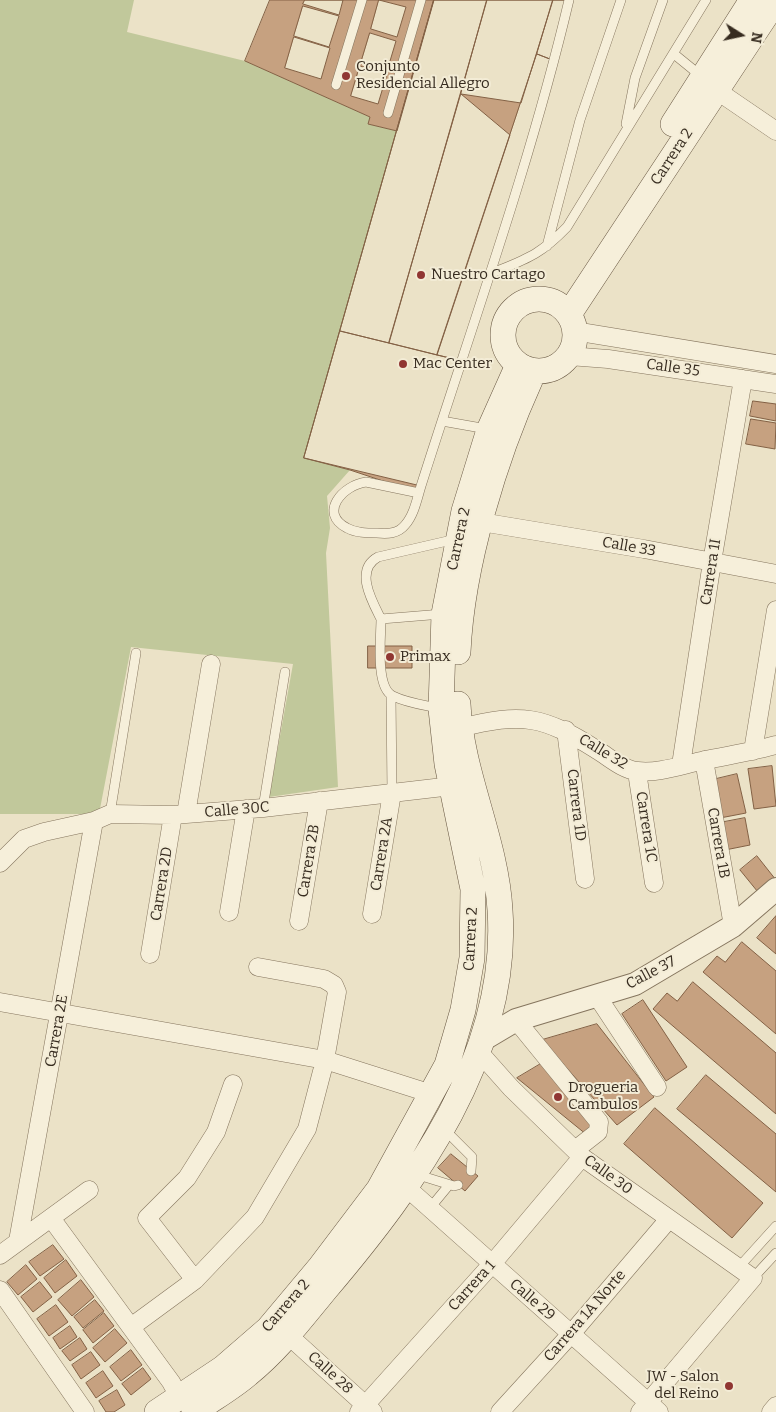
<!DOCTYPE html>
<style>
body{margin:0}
#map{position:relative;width:776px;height:1412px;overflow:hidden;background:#ebe2c7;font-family:Bitter,serif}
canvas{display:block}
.north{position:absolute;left:716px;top:10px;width:50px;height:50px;-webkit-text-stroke:4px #f3ecd6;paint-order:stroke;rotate:100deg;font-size:14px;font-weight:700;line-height:20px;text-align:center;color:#372c20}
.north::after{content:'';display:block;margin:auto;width:18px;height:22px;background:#372c20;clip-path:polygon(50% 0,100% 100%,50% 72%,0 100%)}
</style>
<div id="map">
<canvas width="776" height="1412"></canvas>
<div class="north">N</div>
</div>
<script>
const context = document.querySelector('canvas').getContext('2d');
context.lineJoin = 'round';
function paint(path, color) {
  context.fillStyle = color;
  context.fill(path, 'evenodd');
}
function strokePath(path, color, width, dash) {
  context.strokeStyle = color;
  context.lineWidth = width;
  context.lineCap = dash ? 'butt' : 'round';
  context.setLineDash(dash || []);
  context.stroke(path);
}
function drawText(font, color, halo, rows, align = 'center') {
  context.font = font + ' Bitter,serif';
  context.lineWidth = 4;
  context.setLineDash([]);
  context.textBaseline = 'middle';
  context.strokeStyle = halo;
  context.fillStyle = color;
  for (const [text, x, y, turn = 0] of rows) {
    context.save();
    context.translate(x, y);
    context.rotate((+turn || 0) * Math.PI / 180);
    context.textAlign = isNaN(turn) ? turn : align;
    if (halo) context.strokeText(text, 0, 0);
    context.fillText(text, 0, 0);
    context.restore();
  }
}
paint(new Path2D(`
 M0,0H134L127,32L245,61L370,117L368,124L397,131L304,458L350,470L327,496L330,528L326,553L338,787L269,797L293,664L131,647L99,814H0Z`), '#c1c89b');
const building = new Path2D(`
 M270,0H434L397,131L368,124L370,117L245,61Z
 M305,0H343L339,15L303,4Z
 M379,0L406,7L397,37L371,29Z
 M434,0H572L419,493L350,470L304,458Z
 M434,0H487L389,343L340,331Z
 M487,0H553L521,103L461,94Z
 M553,0H569L555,61L537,54Z
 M303,6L339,16L329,47L294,36Z
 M370,33L396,41L387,71L361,63Z
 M294,37L330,48L321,79L285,68Z
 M537,54L555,61L462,361L437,355Z
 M360,66L387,74L378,104L351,96Z
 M461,94L510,135L437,355L389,343Z
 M340,331L462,361L421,486L304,458Z
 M753,401L776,404V421L750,416Z
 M751,419L776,423L775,449L746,444Z
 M368,646H412V668H368Z
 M772,766L776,806L754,809L748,769Z
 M737,774L746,813L720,818L712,780Z
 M745,818L750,845L725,850L719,823Z
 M757,856L776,880L762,897L740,870Z
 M776,916V954L757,938Z
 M742,942L776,971V1034L703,972L717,956L725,962Z
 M693,982L776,1053V1114L653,1009L667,993L677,1001Z
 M643,1000L687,1067L666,1081L622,1014Z
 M597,1024L654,1097L617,1125L542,1040Z
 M544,1062L597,1126L587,1135L517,1078Z
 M706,1075L776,1134V1192L677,1109Z
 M655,1108L763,1203L732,1238L624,1144Z
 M451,1154L478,1176L465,1191L438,1168Z
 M53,1245L64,1259L40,1276L29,1262Z
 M66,1260L77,1276L55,1293L44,1278Z
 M26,1265L37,1279L18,1295L7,1282Z
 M81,1280L94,1297L72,1316L58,1300Z
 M40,1282L52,1297L33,1312L21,1297Z
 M95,1300L104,1311L83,1328L74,1317Z
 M56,1305L68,1322L49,1336L37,1319Z
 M104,1313L114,1326L93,1343L83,1330Z
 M70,1326L77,1337L60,1349L53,1338Z
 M115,1329L127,1343L105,1362L93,1348Z
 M80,1338L87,1349L70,1361L62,1351Z
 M131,1350L142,1365L121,1381L110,1367Z
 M91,1352L100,1365L81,1379L72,1365Z
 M143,1368L151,1379L131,1395L122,1384Z
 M103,1371L113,1386L96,1398L86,1383Z
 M117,1390L125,1405L114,1412H106L99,1401Z`);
paint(building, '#c6a180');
strokePath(building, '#836145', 1);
const service = new Path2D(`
 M674,54L701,76
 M336,85L362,0
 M388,113L421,0
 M626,124L635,78L663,0
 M547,246L580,120L621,0
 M490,274C526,259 539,256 567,227L706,0
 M442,421L487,429
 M419,493L366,482C343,485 318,513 347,528C356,533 367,533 377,533C387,534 398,534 405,525C414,515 417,499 421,486C472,325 530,165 569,0
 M381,619C372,601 354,570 378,557L456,539
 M391,696L392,793
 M438,708C424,705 407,703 393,696C375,688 381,637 381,619L442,614
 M263,808L285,672
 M110,814L136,653
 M443,1128L472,1157L471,1171
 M415,1174L454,1186L458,1185
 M430,1208L449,1185
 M739,1267L776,1226
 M753,1278L776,1253`);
const minor = new Path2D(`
 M716,90L776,131
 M574,331L776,364
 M569,356L608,359L776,384
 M481,522L644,549L776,574
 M460,728C523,712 543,716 597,750C609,757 623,770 637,771C657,774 682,765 701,761C726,756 751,752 776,745
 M566,730L585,879
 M753,751L776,610
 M704,760L733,926
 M681,765L712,562L743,379
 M637,772L654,883
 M186,814L211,664
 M0,863L24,839L44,832L94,821L110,814L173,815L263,808L452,786
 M229,912L246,809
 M372,914L392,793
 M299,921L319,801
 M150,954L173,815
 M597,996L657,1087
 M0,1002L325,1060L432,1094
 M516,1020L599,1122L598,1132L575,1150
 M479,1052L511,1088L582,1157L753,1278L640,1412
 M406,1187L659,1412
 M51,1218L171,1382L180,1398
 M18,1241L94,821
 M0,1255L89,1190
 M195,1280L147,1218L187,1178L216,1132L233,1084
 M0,1290L85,1412
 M131,1327L195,1280L255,1217L307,1129L325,1060L337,992L334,985L324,979L258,967
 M288,1335L373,1412
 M359,1412L492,1264L582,1157
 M500,1412L571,1334L669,1219
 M771,1412L776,1406`);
const tertiary = new Path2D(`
 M484,1039L516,1020L635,984L733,926L776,889`);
const secondary = new Path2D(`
 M673,124L752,0
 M503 335a36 36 0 1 1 72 0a36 36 0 1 1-72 0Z
 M569,314L776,0
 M458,652C462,565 495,457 531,378
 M157,1412L223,1368L268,1329L320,1267L379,1189L447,1065L463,1010L472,958L473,889L447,764L441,709L444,614L464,511L489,430L518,365
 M194,1412C212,1399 232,1388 248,1374C278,1350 302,1318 326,1289C415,1184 510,1054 500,910C496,839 461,774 458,704`);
strokePath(service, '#85755e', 10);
strokePath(minor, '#85755e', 19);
strokePath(tertiary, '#85755e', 24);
strokePath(secondary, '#675641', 26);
strokePath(service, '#f6efda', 9);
strokePath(minor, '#f6efda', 18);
strokePath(tertiary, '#f6efda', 22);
strokePath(secondary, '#f6efda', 25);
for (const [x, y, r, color] of [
 [346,76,5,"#903632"],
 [421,275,5,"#903632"],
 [403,364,5,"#903632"],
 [390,657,5,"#903632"],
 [558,1097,5,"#903632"],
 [729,1386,5,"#903632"]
]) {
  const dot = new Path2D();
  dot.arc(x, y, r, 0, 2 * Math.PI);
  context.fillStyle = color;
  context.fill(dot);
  strokePath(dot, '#f3ecd6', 2);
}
drawText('15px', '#372c20', '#f3ecd6', [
 ["Conjunto",356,67],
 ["Residencial Allegro",356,84],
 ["Nuestro Cartago",431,275],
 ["Mac Center",413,364],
 ["Primax",400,657],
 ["Drogueria",568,1088],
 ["Cambulos",568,1105],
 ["JW - Salon",719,1377,"right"],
 ["del Reino",719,1394,"right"]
], 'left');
drawText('15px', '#372c20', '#f3ecd6', [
 ["Carrera 2",672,157,-57],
 ["Calle 35",673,368,8],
 ["Carrera 2",459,539,-78],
 ["Calle 33",629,547,10],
 ["Carrera 1I",711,572,-81],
 ["Calle 32",603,752,31],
 ["Carrera 1D",576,805,83],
 ["Calle 30C",237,810,-5],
 ["Carrera 1C",646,827,81],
 ["Carrera 1B",718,843,80],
 ["Carrera 2A",382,854,-81],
 ["Carrera 2B",309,861,-81],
 ["Carrera 2D",162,884,-81],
 ["Carrera 2",471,939,-87],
 ["Calle 37",651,973,-28],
 ["Carrera 2E",57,1031,-80],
 ["Calle 30",608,1175,36],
 ["Carrera 1",472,1286,-48],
 ["Calle 29",532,1300,41],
 ["Carrera 2",286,1306,-49],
 ["Carrera 1A Norte",585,1316,-49],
 ["Calle 28",330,1373,42]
]);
</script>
